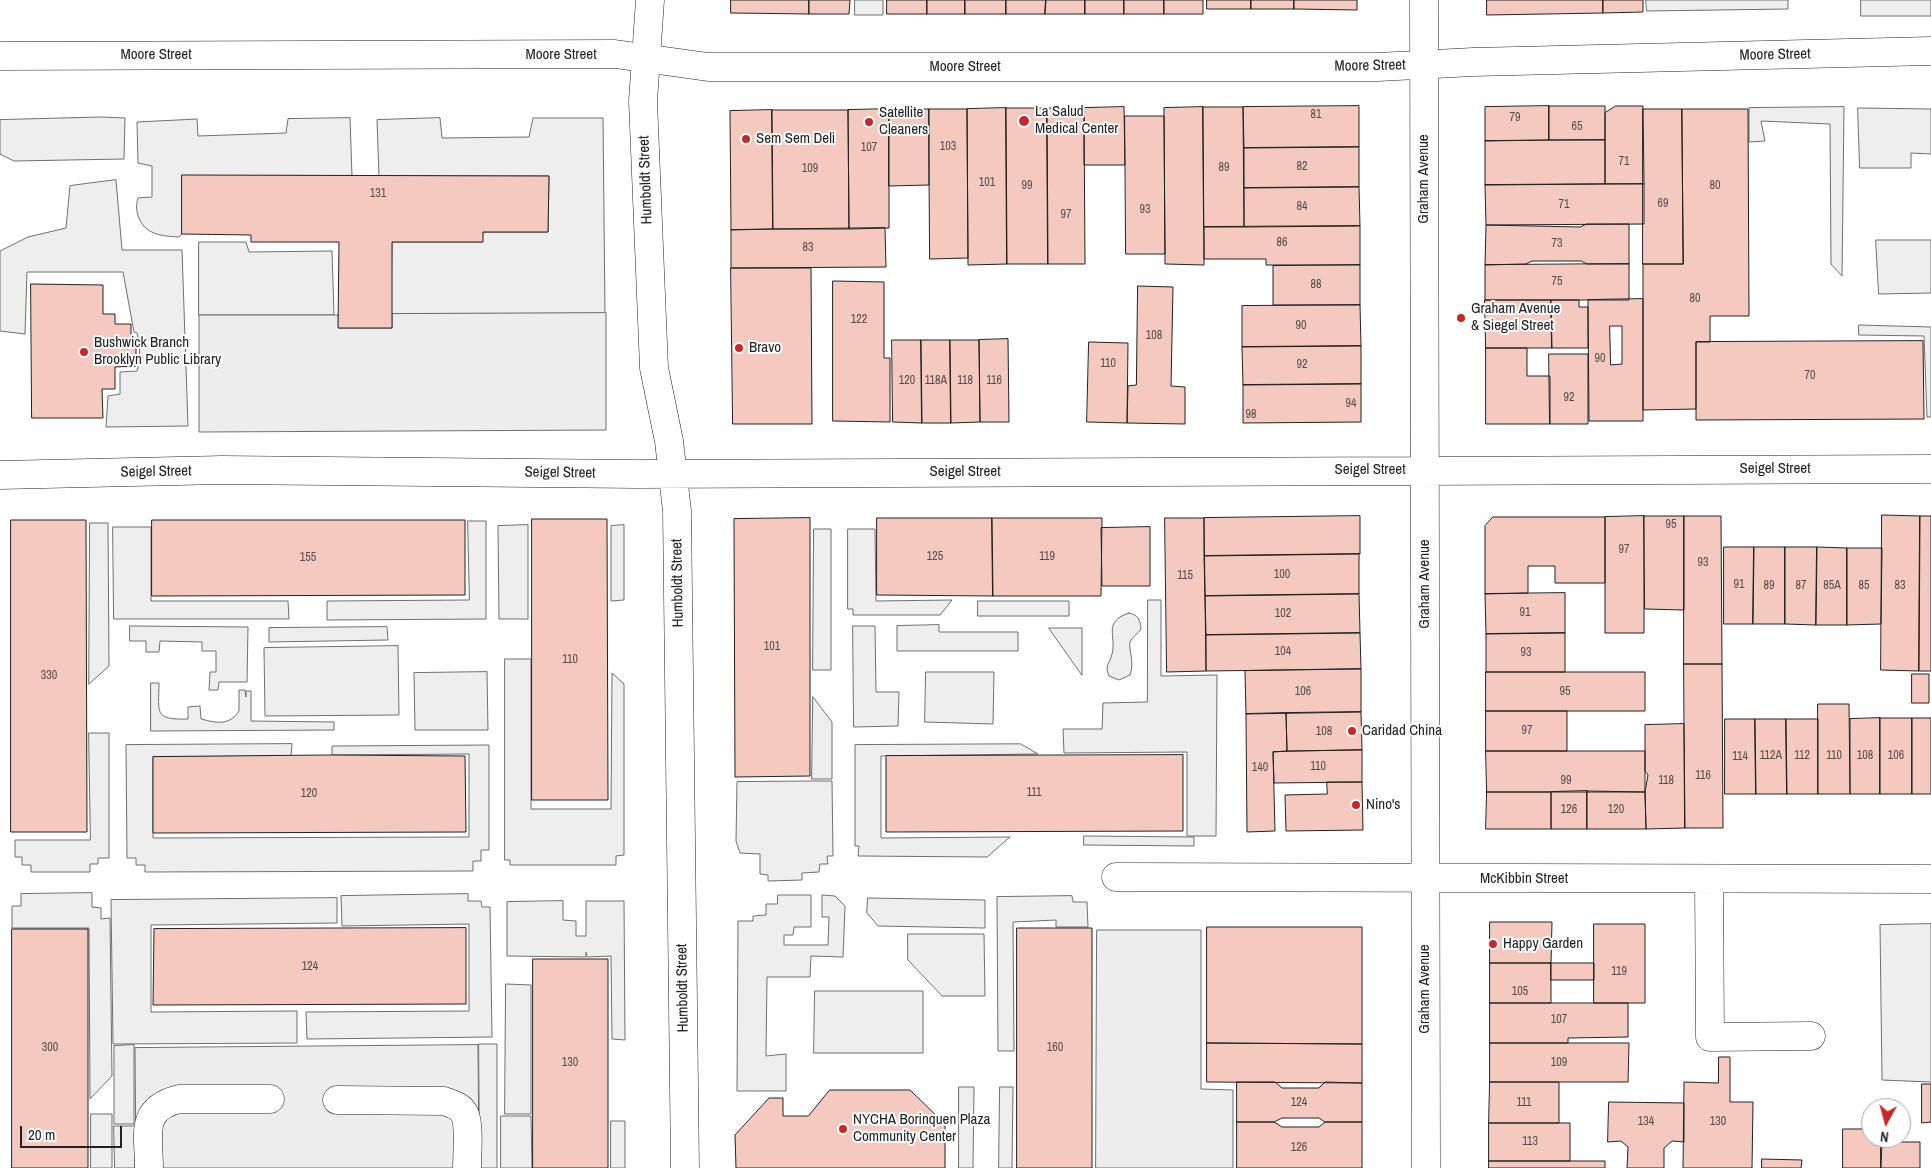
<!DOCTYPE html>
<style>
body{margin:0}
#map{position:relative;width:1931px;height:1168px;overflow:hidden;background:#fff;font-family:"Archivo Narrow",sans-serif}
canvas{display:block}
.north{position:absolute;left:1861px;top:1098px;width:50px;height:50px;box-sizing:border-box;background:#fff;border:1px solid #a7a7a7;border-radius:50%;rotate:187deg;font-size:14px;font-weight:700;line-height:20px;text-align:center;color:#222}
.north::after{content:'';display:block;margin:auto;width:18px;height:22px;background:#c62828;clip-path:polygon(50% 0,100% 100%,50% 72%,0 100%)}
.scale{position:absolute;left:20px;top:1126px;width:102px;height:22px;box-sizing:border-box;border:2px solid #222;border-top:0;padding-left:6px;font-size:15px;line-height:18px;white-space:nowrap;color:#222;-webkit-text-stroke:4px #fff;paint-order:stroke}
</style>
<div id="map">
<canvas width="1931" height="1168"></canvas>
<div class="north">N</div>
<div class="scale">20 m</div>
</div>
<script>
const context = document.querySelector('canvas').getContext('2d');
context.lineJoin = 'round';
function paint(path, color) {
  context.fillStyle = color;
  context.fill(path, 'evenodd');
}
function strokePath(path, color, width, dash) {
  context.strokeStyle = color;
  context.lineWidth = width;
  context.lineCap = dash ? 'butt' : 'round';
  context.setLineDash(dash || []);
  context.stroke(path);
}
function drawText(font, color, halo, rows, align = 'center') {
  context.font = font + ' "Archivo Narrow",sans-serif';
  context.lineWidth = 4;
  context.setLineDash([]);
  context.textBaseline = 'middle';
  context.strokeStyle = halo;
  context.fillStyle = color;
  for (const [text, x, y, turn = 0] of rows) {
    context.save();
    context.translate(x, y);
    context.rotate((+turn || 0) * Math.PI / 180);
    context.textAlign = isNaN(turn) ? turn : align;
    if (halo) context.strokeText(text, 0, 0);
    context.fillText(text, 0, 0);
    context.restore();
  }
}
const green = new Path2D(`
 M855,0H883V15H855Z
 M1646,0H1788V9L1647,11Z
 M1861,0H1931V16H1861Z
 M1844,107L1842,276L1831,264L1830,124L1761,121L1765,141L1749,142V108Z
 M1858,108L1931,109V154L1911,153V168H1860Z
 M102,117L125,118L124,159L14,161L0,154V120Z
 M350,118L352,176H182V234L179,237C162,236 146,235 139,218C136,211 136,205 138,198L152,197V166L138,163L137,122L197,119L198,136L286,133L288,119Z
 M440,118L442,138L529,137L533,118H603L605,314H391L392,242H482L483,232H548L549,176H379L377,120Z
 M116,180L122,250H182L188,426L106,427L108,396L120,394V372L137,371C141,360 140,344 137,333L134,332L123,272H27L25,334L0,331V251L28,237L66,228L70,186Z
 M1876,240H1931V293L1879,294Z
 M199,242H246L249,252L332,251L334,315H199Z
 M1859,325L1931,327V417H1927L1924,336L1859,335Z
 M468,521H486V619L327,620V601L469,600Z
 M90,523H108L109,666L89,684Z
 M528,525V619H499L498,526Z
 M624,525V600L611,601V526Z
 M113,527H151V601H288L289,619H114Z
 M814,529H831V670H813Z
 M848,529H875L876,601L952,600L940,615H853V609H848Z
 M1148,600H1161V676L1217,675L1216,836H1187V752L1064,753L1063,729H1102L1103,703L1147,702Z
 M978,601H1069V616H978Z
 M1129,613C1138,615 1140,619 1141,629C1138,634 1132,637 1130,642C1128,648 1135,662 1130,675L1119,680L1109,676L1107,670C1107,663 1111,660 1112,654C1117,636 1102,622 1129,613Z
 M939,625V632H1018V651H897V626Z
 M130,626L248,627L247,682H219L218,690H209L210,672H216V651H202V642L160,641L159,652H146V641H130Z
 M853,626H875L876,692H899L898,726L854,727Z
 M387,627L388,640L269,642V628Z
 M1049,628H1082V675Z
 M398,646L399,715L265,716L264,648Z
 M505,659H531V809H611L612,673L624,684V855L616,856V865H510V860H505Z
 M487,672L488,730H415L414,673Z
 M926,672H994L993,724L925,722Z
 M151,683H159C159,713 153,720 188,719V707L200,706L201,719C217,723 229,726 239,711V690H245L246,697V691H251V721L334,722V730L151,731Z
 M813,697L832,722V779H812Z
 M89,733H109V858H98V864H90V872H31V865H22V857H15V840H90Z
 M292,744L291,756L153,757V838L469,837V754L332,755V746L489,745V850H481V861H473V871L145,872V865H136V858H127L126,745Z
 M1021,744L1038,754L881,756V838L1010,837L987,857L858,856L859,846H855V745Z
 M814,781H832L833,856H827L828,864H820L819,872L802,873V880L768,881V875L760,874V854L740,853L736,841L737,782Z
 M1084,836L1194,837V846L1084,845Z
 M92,893V907L101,908V919L110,918L112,1076L90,1099L89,928H12V906H21V894Z
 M468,894V901H481L482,907H490L492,1037L307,1039L306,1012L469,1011V924L342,926L341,896Z
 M778,895H811V927H794L793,935H784V945H828L829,917H822V895L835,896L845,906L843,957L811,956L810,977H767L766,1056L786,1054V1091H737L738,921H753V916L766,915V904H777Z
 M1072,896L1073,902H1087L1088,927H1056V920L1013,922L1014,1051H998L997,897Z
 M337,898V923L151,925V1012L297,1011V1043L113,1044L111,900Z
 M868,898L985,900V928L878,926L867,913Z
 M563,901V920L576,921V936H586V901H624L625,1040L612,1039L611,956L587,957L586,952V957L507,956V902Z
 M1931,924V1082L1882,1080L1880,925Z
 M908,934H984L985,996H942L908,960Z
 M506,984L531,985V1114H505Z
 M815,991H923V1053H814Z
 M479,1044H497V1168H480Z
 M134,1045V1124H114V1046Z
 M959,1087H974L973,1168H959Z
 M1000,1087H1013L1012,1168H999Z
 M91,1114H112V1168H91Z
 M501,1116H531L532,1168H501Z
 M611,1121H625V1168H611Z
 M114,1126H135V1168H115Z`);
paint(green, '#eee');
strokePath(green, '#6f6f6f', 1);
const parking = new Path2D(`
 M606,313V430L199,432V315H338L339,328H392V314Z
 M1097,930H1201V1089L1233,1090V1168H1096Z
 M478,1045L479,1168H136L135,1048Z`);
paint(parking, '#ededed');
strokePath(parking, '#6f6f6f', 1);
const building = new Path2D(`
 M731,0H809V14L731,13Z
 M809,0H850L849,14H809Z
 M887,0H927V14H887Z
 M927,0H965V14H927Z
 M965,0H1006V14H965Z
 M1006,0H1046L1045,14H1006Z
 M1046,0H1085V14H1045Z
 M1085,0H1124V14H1085Z
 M1124,0H1164V14H1124Z
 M1164,0H1203V14H1164Z
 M1207,0H1251V9H1207Z
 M1251,0H1294V9H1251Z
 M1294,0H1357V10L1294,9Z
 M1487,0H1603V13L1487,15Z
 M1603,0H1643V12L1603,13Z
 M1359,106V147L1244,148L1243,107Z
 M1549,106H1605V140H1549Z
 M1549,106V140L1485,141V107Z
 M1616,106H1643L1644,184H1605V113Z
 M1124,107L1125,165H1084V108Z
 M1203,107H1243L1244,227H1204Z
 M1203,107L1204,265L1165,264L1164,108Z
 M1006,108L1007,264L968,265L967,109Z
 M1006,108H1047L1048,264H1007Z
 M1047,108H1084L1085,264H1048Z
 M889,109H929V185L889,186Z
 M889,109V228L849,229L848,110Z
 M929,109H967L968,258L930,259Z
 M1643,109H1682L1683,264H1643Z
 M1682,109H1748L1749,316H1710V342H1696V409L1643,410V264H1683Z
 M772,110H848L849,229H773Z
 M772,110L773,229L731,230L730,111Z
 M1125,116H1164L1165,254H1126Z
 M1605,140V184L1485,185V141Z
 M1359,147V187L1244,188V148Z
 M182,175L549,176L548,232H483V242H392V328H338L339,242H251V235L182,234Z
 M1644,184V224L1486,225L1485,185Z
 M1359,187L1360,226L1244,227V188Z
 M1587,224H1629V264H1587L1581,261H1532L1526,264L1485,265L1486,225L1580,227Z
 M1360,226V265H1266V259H1204V227Z
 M885,228L886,267L731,268V230Z
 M1629,264V300H1485V265Z
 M1360,265V305H1273V266Z
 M731,268H811L812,424H733Z
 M833,281L884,282V358H890V422L833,421Z
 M31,284L103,285V314H115V324H131V338H136V366L115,367V389H102L103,418H32Z
 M1138,286L1173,287L1171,386L1185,387V424L1127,423L1128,386L1136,385Z
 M1643,299V421H1589L1588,300ZM1610,326H1622V364L1611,365Z
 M1485,300H1551L1552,348H1486Z
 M1551,300H1579V307H1588V348H1552Z
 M1360,305L1361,346L1242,347V306Z
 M1008,339L1009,422H980L979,340Z
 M892,340H921L922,423L893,422Z
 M921,340H950L951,423H922Z
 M950,340H979L980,422L951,423Z
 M1923,341L1924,419L1696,420V342Z
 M1089,342L1128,343L1127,423L1087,422Z
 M1361,346V384L1243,385L1242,347Z
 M1486,348H1527V376H1550V424H1486Z
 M1549,354H1588V424H1550Z
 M1361,384V422L1243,423V385Z
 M1882,515L1920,516L1919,671L1881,670Z
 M1360,516V554H1359L1204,556V518Z
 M1644,516V633H1605V517Z
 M1644,516H1684V610L1645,609Z
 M1684,516H1721L1722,664H1684Z
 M1920,516H1931V671H1919Z
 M1493,517H1605V583H1555V566H1528V593L1485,594V526Z
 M810,518V776L735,777L734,519Z
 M877,518H992L993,596L877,595Z
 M992,518H1102L1101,596H993Z
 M1165,518H1204L1206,671L1167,672Z
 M532,519H607L608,800H532Z
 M11,520H86L87,832H11Z
 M152,520H465V595L152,596Z
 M1150,527V586H1102L1101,528Z
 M1724,547H1754L1753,624H1724Z
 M1754,547H1785V624H1753Z
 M1785,547H1817L1816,625L1785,624Z
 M1817,547L1847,548V625H1816Z
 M1847,548H1882L1881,624L1847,625Z
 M1359,554V594L1205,596L1204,556Z
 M1565,593V633L1486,634L1485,594Z
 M1359,594L1360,633L1206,635L1205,596Z
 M1360,633L1361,669L1206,671V635Z
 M1565,633V672H1486V634Z
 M1684,664H1722L1723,828H1685Z
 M1361,669V712L1246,714L1245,671Z
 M1486,672H1645V711H1486Z
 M1912,674H1929V703H1912Z
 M1818,704H1849L1850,794H1818Z
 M1486,711H1567V751H1486Z
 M1361,712L1362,750L1287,751L1286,713Z
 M1286,713L1287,751L1273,752L1275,831L1247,832L1246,714Z
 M1880,718H1912V794H1880Z
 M1880,718V794H1850V719Z
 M1912,718H1931V794H1912Z
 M1725,719H1755L1756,794H1725Z
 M1755,719H1786L1787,794H1756Z
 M1786,719H1818V794H1787Z
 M1684,724L1685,828L1646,829L1645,792L1648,775L1645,771V725Z
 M1362,750V782L1274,783L1273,752Z
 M1486,751H1645V792H1487Z
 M332,755L465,756L466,832L153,833V757Z
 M1183,755V831L886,832V756Z
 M1327,782H1362L1363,830L1286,831L1285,795L1327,794Z
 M1587,791L1645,792L1646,829H1587Z
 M1587,791V829H1551V792Z
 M1487,792H1551V829H1486Z
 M1490,922H1552L1551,963H1490Z
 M1594,924H1645V1003H1594Z
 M1207,927H1362V1044L1207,1043Z
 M466,928V1004L153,1005L154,929Z
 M1017,928H1092V1168H1017Z
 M12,929H88V1168H12Z
 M533,959H608V1168H533Z
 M1490,963H1551V1003H1490Z
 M1551,963H1594V980H1551Z
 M1490,1003H1628V1037L1568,1038V1043H1490Z
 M1207,1043L1362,1044V1083L1207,1082Z
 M1490,1043H1629L1628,1082H1490Z
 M1719,1057H1730V1102H1753L1752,1168H1683L1684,1082L1718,1083Z
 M1237,1082H1275L1282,1088H1319L1325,1082L1362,1083V1122H1325L1319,1118H1282L1274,1122H1237Z
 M1490,1082H1559V1123H1489Z
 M1922,1084H1931V1122L1922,1123Z
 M830,1090H910L945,1124V1168H736L735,1135L769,1098H783V1116H808Z
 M1609,1102L1684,1103V1142L1672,1141L1664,1148V1168H1627L1628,1147L1621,1141L1608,1142Z
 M1237,1122H1274L1282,1127H1319L1325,1122H1362V1168H1237Z
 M1489,1123H1570V1161H1489Z
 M1843,1129H1871V1138H1882L1881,1168H1843Z
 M1881,1142H1920V1168H1881Z
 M1762,1159L1802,1160L1801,1168H1762Z
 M1489,1161H1605V1168H1489Z`);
paint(building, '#f3c9c0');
strokePath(building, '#222', 1);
const minor = new Path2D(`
 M650,0L643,101L654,368L669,441L677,511L685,1168
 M1424,0L1426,1168
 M0,56L615,54L708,67H1378L1473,62L1931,51
 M0,475L222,470L637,474L1931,469
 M1116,877L1931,879
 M1709,879L1710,1037L1811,1036
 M337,1100L444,1101C452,1104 460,1106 464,1113C470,1123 467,1156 467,1168
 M149,1168C149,1135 139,1109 179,1099H270`);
strokePath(minor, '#222', 29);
strokePath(minor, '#fff', 28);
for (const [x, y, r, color] of [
 [1024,121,6,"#c62828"],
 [869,122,5,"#c62828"],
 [746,139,5,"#c62828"],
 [1461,318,5,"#c62828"],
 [739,348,5,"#c62828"],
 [84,352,5,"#c62828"],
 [1352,731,5,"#c62828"],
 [1356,805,5,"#c62828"],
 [1493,944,5,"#c62828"],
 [843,1129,5,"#c62828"]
]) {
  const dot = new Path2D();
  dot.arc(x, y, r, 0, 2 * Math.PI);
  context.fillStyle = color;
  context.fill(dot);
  strokePath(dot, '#fff', 2);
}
drawText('12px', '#564c4a', null, [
 ["81",1316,115],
 ["79",1515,118],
 ["65",1577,127],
 ["103",948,147],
 ["107",869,148],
 ["71",1624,162],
 ["82",1302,167],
 ["89",1224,168],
 ["109",810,169],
 ["101",987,183],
 ["99",1027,186],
 ["80",1715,186],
 ["131",378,194],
 ["69",1663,204],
 ["71",1564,205],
 ["84",1302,207],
 ["93",1145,210],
 ["97",1066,215],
 ["86",1282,243],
 ["73",1557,244],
 ["83",808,248],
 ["75",1557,282],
 ["88",1316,285],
 ["80",1695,299],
 ["122",859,320],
 ["90",1301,326],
 ["108",1154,336],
 ["90",1600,359],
 ["110",1108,364],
 ["92",1302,365],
 ["70",1810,376],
 ["120",907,381],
 ["118A",936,381],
 ["118",965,381],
 ["116",994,381],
 ["92",1569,398],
 ["94",1351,404],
 ["98",1251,415],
 ["95",1671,525],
 ["97",1624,550],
 ["125",935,557],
 ["119",1047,557],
 ["155",308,558],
 ["93",1703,563],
 ["100",1282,575],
 ["115",1185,576],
 ["91",1739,585],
 ["89",1769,586],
 ["87",1801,586],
 ["85A",1832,586],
 ["85",1864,586],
 ["83",1900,586],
 ["91",1525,613],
 ["102",1283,614],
 ["101",772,647],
 ["104",1283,652],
 ["93",1526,653],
 ["110",570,660],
 ["330",49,676],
 ["106",1303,692],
 ["95",1565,692],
 ["97",1527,731],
 ["108",1324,732],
 ["112A",1771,756],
 ["112",1802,756],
 ["110",1834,756],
 ["108",1865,756],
 ["106",1896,756],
 ["114",1740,757],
 ["110",1318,767],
 ["140",1260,768],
 ["116",1703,776],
 ["99",1566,781],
 ["118",1666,781],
 ["111",1034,793],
 ["120",309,794],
 ["126",1569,810],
 ["120",1616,810],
 ["124",310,967],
 ["119",1619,972],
 ["105",1520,992],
 ["107",1559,1020],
 ["300",50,1048],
 ["160",1055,1048],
 ["130",570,1063],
 ["109",1559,1063],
 ["124",1299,1103],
 ["111",1524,1103],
 ["134",1646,1122],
 ["130",1718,1122],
 ["113",1530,1142],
 ["126",1299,1148]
]);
drawText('15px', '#222', '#fff', [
 ["Moore Street",156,55],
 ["Moore Street",561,55],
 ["Moore Street",1775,55,-1],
 ["Moore Street",1370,66,-1],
 ["Moore Street",965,67],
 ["Graham Avenue",1424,179,-90],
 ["Humboldt Street",646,180,-92],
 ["Seigel Street",1775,469],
 ["Seigel Street",1370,470],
 ["Seigel Street",156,472,-1],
 ["Seigel Street",965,472],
 ["Seigel Street",560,473,1],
 ["Humboldt Street",678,583,-91],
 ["Graham Avenue",1425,584,-90],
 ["McKibbin Street",1524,879],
 ["Humboldt Street",683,988,-91],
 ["Graham Avenue",1425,989,-90]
]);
drawText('15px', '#222', '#fff', [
 ["La Salud",1035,112],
 ["Medical Center",1035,129],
 ["Satellite",879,113],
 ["Cleaners",879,130],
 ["Sem Sem Deli",756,139],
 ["Graham Avenue",1471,309],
 ["& Siegel Street",1471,326],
 ["Bushwick Branch",94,343],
 ["Brooklyn Public Library",94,360],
 ["Bravo",749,348],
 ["Caridad China",1362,731],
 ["Nino's",1366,805],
 ["Happy Garden",1503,944],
 ["NYCHA Borinquen Plaza",853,1120],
 ["Community Center",853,1137]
], 'left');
</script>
